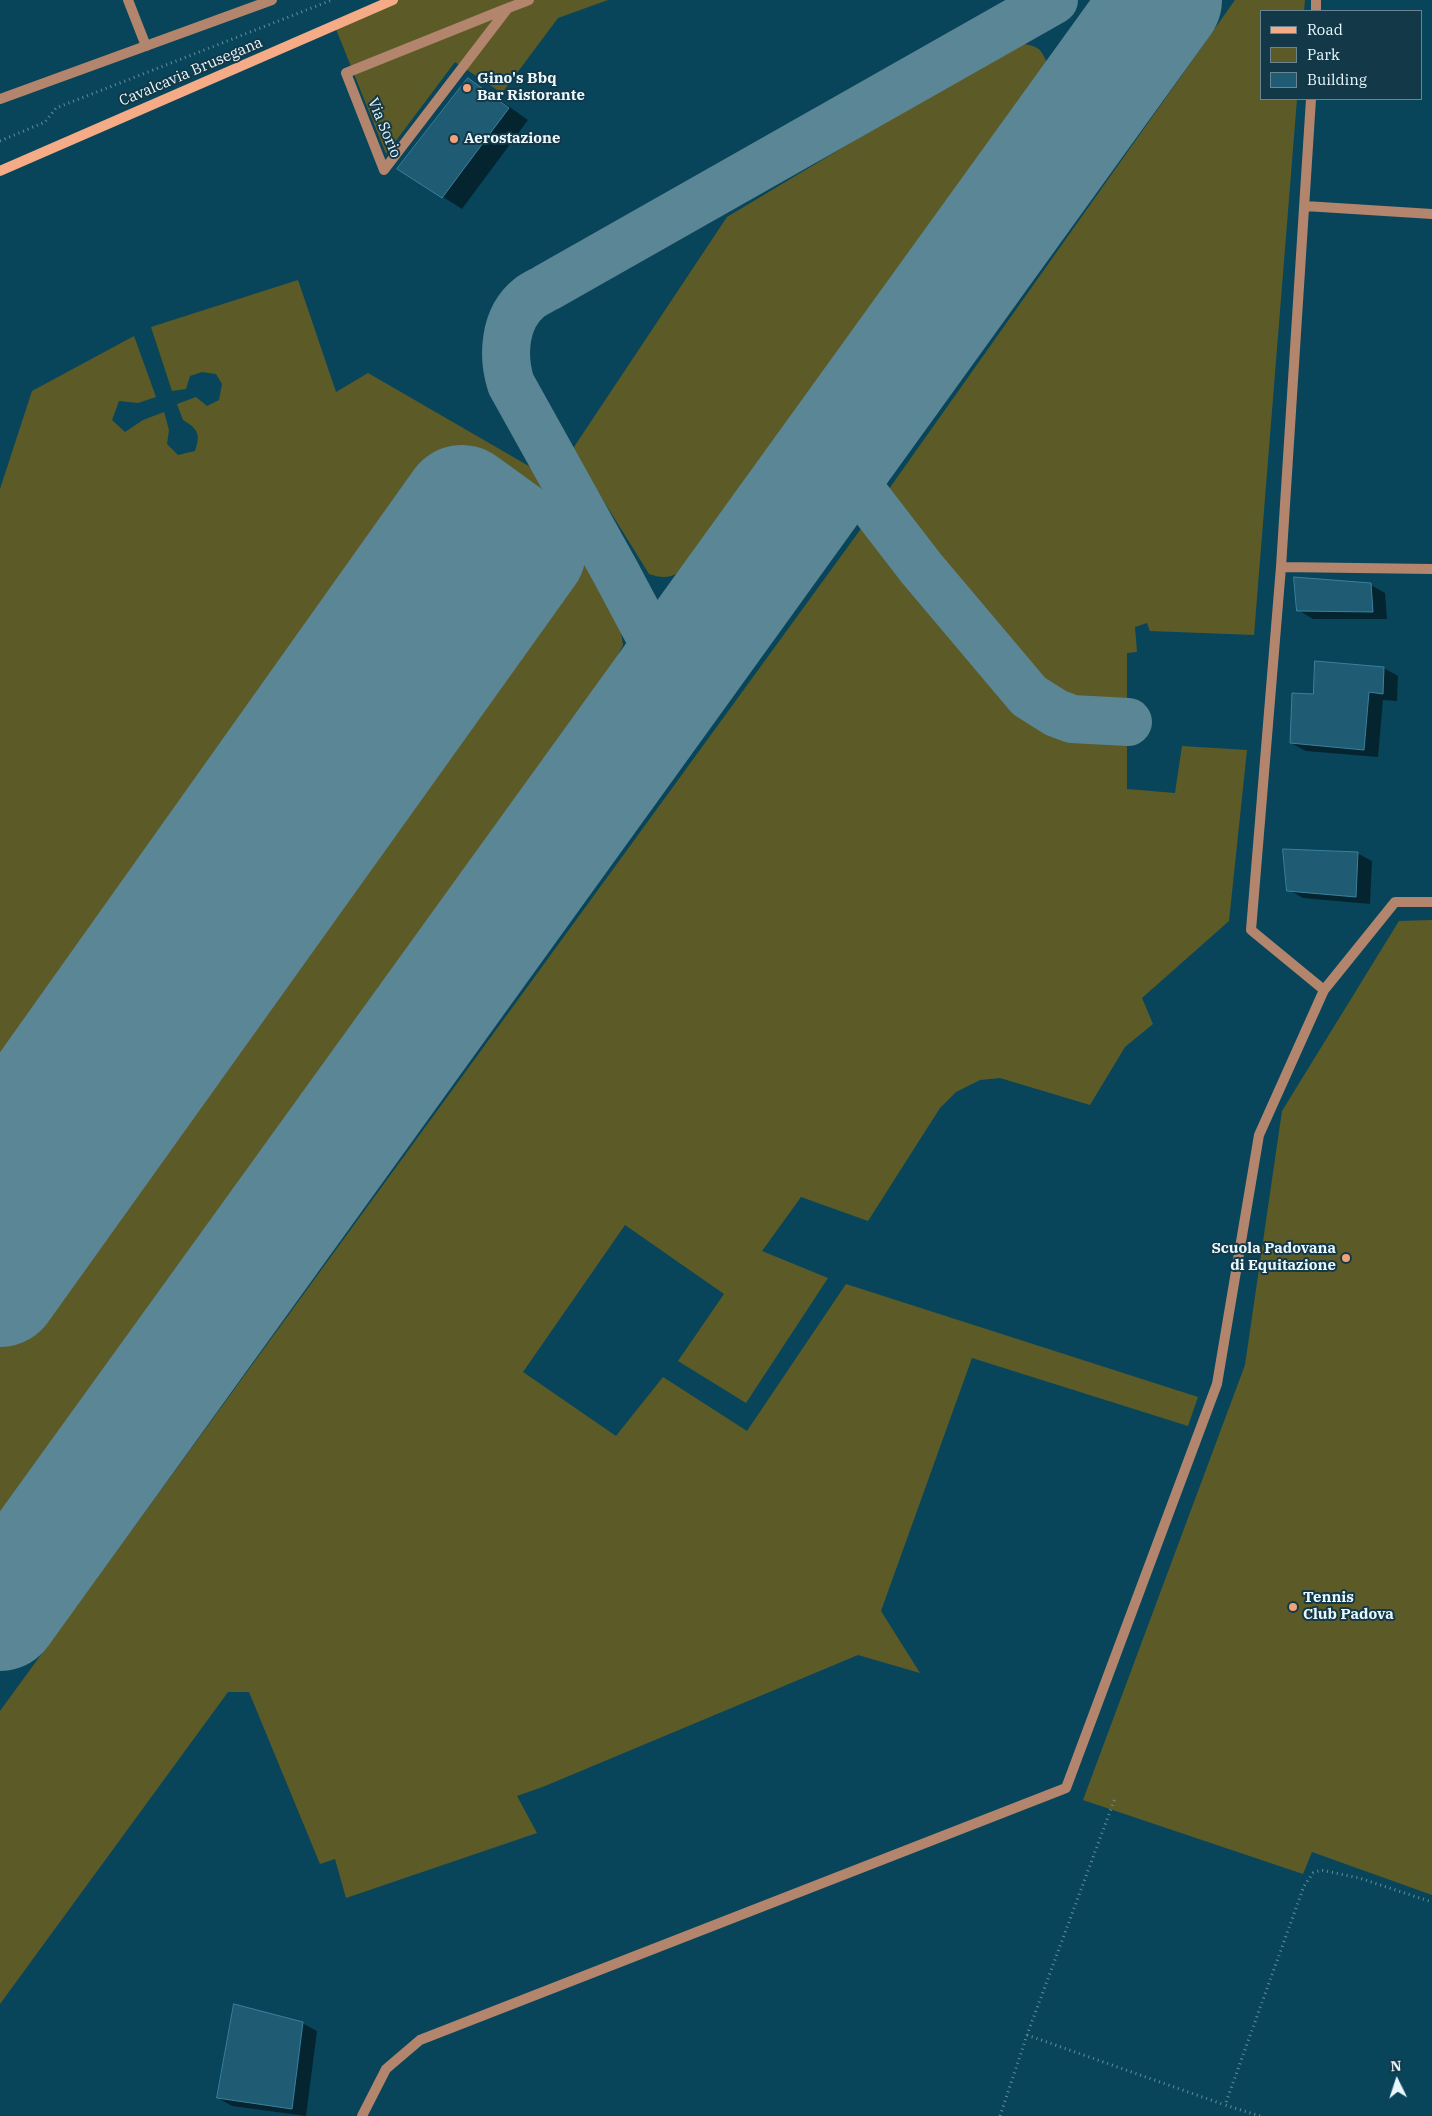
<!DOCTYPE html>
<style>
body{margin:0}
#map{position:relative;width:1432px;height:2116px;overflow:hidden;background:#09455a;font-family:"IBM Plex Serif",serif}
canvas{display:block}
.legend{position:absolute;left:1260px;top:10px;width:162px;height:90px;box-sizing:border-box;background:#133948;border:1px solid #698591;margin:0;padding:6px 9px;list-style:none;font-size:15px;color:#eaf8fe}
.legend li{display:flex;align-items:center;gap:10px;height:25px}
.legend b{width:25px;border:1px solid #698591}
.north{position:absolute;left:1372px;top:2056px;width:50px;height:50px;-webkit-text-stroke:4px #133948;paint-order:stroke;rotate:356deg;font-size:14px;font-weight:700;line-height:20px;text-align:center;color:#eaf8fe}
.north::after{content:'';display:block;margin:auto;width:18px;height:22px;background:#eaf8fe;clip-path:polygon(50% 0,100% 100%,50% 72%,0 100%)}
</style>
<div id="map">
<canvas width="1432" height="2116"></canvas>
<ul class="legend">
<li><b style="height:6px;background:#f5ab85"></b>Road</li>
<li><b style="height:14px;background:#5c5b27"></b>Park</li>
<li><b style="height:14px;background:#1f5b72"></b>Building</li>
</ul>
<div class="north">N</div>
</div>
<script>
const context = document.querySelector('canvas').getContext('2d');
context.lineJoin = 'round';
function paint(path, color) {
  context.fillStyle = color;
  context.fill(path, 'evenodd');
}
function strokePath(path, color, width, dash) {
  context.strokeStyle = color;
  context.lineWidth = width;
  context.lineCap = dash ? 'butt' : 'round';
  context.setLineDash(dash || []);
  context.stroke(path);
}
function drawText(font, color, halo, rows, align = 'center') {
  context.font = font + ' "IBM Plex Serif",serif';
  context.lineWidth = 4;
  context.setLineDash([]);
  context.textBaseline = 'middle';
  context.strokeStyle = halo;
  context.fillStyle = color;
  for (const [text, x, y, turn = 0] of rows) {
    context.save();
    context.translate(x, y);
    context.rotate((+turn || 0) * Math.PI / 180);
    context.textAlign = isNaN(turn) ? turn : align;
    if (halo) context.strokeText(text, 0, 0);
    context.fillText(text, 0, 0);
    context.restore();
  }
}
paint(new Path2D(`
 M393,0H608L558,18L502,93L455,62L386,154L334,24Z
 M1235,0H1305L1304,11H1261V99H1297L1254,635L1150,631L1147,623L1135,627L1137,652L1127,653V789L1175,793L1182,746L1247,750L1229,921L1142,998L1153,1024L1125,1047L1090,1105L1000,1078L980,1080L956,1092L940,1108L868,1221L801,1197L762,1251L828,1278L746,1403L678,1361L724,1294L625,1225L523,1372L616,1436L663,1377L747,1431L846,1284L1198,1397L1188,1426L972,1358L881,1611L920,1673L858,1655L545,1786L517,1796L537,1833L346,1898L335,1859L320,1864L249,1692H228L0,2004V1711L855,537Z
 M1017,43C1039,46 1041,47 1049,68L1040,85L689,565C675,577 666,580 649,574L572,450L727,217Z
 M298,280L336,392L368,373L534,469L619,620L623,645L615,661L0,1518V1288L527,551L462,505L0,1154V489L32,391L134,336L156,397L138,403L119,401L112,420L125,432L143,420L164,412L169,430L167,444L178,455L195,451C201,434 198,429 183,420L177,404L196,397L207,406L219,400L222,384L216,374L202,372L190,376L186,389L172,391L151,327Z
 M1432,920V1895L1312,1852L1303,1874L1083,1800L1245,1365L1282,1111L1399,921Z`), '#5c5b27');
paint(new Path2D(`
 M468,80L487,91L528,120L462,209L399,169Z
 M1371,585L1385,593L1387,619H1313L1298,610Z
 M1384,668L1398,676L1397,701L1383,700L1378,757L1306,751L1291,743L1314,696Z
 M1357,853L1372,861L1370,904L1303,898L1289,890Z
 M302,2023L317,2031L306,2116L232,2106L218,2098Z`), '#0007');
strokePath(new Path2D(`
 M1128,0L1135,20L1132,43
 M834,455L921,568L1029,696L1056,713L1072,719L1128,722
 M673,680L615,571L511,384C502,356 504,318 529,298C534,294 541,291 546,288L1054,0`), '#5b8696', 48);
strokePath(new Path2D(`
 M0,1154L462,504L527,551L0,1288
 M0,1612L1163,0`), '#5b8696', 118);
const building = new Path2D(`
 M468,78L509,108L442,198L397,169Z
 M1294,577L1371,583L1373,612L1297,611Z
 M1315,661L1384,667L1383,694L1369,692L1364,750L1290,743L1292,693L1313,694Z
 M1283,849L1358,852L1356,897L1287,891Z
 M234,2004L303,2022L292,2109L217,2098Z`);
paint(building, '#1f5b72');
strokePath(building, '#3a819e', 1);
strokePath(new Path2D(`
 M0,141L45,122L56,108L332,0
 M1027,2035L1225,2105
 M1000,2116L1027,2035L1115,1798
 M1260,2116L1225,2105L1304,1886L1313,1873L1321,1870L1359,1878L1432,1902`), '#638d9c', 3, [1, 4]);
strokePath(new Path2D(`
 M128,0L146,46`), '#b3856d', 10);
strokePath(new Path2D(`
 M508,8L384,170L346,73L508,8L529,0
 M1316,11V0
 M0,99L272,0
 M1305,206L1432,214
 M1281,567L1432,569
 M1324,990L1395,902H1432
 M362,2116L386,2069L420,2040L1066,1788L1217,1384L1259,1135L1324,990L1251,930L1281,567L1311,99`), '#b3856d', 10);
strokePath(new Path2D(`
 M0,171L393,0`), '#f5ab85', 10);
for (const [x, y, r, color] of [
 [467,88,5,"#f0a27a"],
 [454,139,5,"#f0a27a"],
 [1346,1258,5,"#f0a27a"],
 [1293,1607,5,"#f0a27a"]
]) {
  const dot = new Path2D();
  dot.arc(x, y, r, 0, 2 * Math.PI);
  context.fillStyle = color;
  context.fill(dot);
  strokePath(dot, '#133948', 2);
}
drawText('15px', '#eaf8fe', '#133948', [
 ["Cavalcavia Brusegana",191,72,-23],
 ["Via Sorio",384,128,67]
]);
drawText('bold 15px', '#eaf8fe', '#133948', [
 ["Gino's Bbq",477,79],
 ["Bar Ristorante",477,96],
 ["Aerostazione",464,139],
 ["Scuola Padovana",1336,1249,"right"],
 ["di Equitazione",1336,1266,"right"],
 ["Tennis",1303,1598],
 ["Club Padova",1303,1615]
], 'left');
</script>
